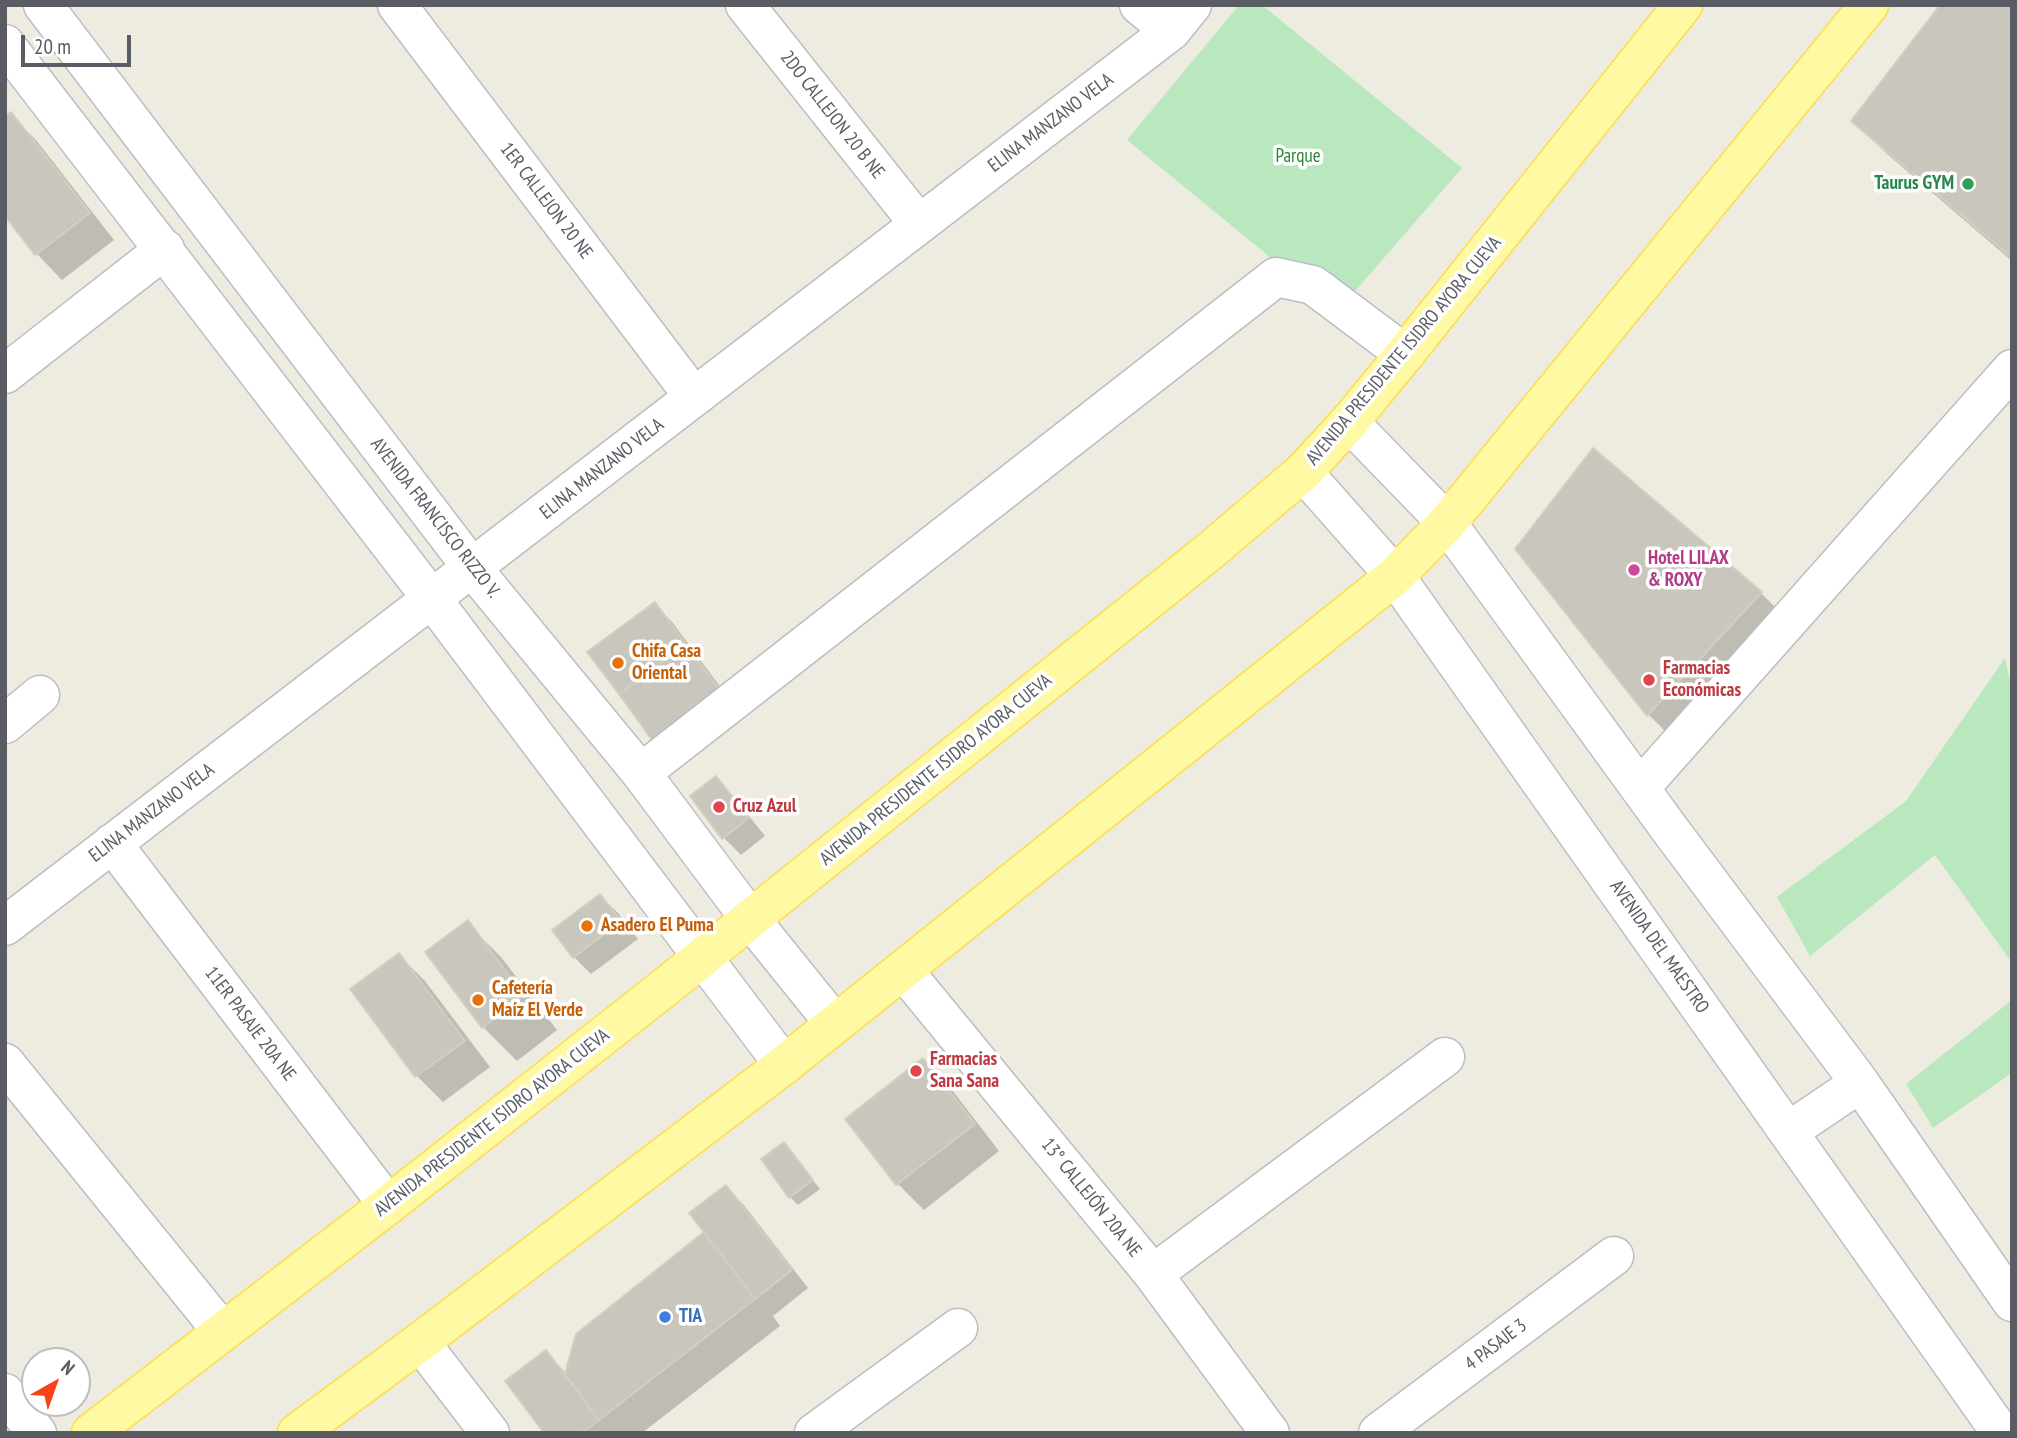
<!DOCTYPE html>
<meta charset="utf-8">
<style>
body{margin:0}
#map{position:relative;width:2017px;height:1438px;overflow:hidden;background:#eeece0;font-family:"PT Sans Narrow",sans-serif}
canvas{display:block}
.frame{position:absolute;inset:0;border:7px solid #595c63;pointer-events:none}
.north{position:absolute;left:21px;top:1347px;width:70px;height:70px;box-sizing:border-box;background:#fff;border:2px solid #bdbec1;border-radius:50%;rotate:40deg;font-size:19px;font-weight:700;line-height:28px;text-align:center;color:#595c63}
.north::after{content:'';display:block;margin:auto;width:24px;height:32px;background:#f9411b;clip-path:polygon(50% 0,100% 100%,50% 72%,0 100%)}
.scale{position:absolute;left:21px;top:35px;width:110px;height:32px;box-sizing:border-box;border:4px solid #595c63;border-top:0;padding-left:9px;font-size:21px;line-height:24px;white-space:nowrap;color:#595c63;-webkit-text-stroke:5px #fff;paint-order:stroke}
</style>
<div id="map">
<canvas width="2017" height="1438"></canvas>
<div class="frame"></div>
<div class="north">N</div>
<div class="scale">20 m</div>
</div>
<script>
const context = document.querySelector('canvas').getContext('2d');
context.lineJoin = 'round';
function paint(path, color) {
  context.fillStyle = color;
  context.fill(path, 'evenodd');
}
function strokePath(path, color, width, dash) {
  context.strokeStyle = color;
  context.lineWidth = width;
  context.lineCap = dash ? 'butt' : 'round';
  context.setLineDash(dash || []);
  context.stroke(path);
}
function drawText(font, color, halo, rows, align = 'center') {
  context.font = font + ' "PT Sans Narrow",sans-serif';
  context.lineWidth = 7;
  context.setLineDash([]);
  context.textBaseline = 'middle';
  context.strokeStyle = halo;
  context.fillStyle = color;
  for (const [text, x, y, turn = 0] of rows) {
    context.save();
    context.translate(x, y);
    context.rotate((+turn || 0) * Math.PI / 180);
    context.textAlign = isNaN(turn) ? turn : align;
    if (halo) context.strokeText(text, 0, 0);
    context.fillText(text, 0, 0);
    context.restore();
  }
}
paint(new Path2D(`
 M1239,5H1262L1462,168L1337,312L1127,140Z
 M2005,658L2012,690V963L1935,855L1810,956L1777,897L1906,801Z
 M2012,1000V1073L1933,1128L1906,1084Z`), '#b9e8be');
paint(new Path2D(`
 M2012,5V261L1887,154L1853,120Z
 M10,114L36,140L114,240L62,280L37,254Z
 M1761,593L1795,627L1682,748L1648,714Z
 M654,604L672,622L736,708L671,756Z
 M716,778L733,796L765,836L741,855L724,838Z
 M600,896L618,913L638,939L591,974L574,957Z
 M467,923L501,957L557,1030L517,1061L483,1027Z
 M399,955L425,981L490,1067L443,1102L417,1076L352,990Z
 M923,1060L949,1086L999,1151L924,1210L898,1184L847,1119Z
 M784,1144L820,1189L798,1205L790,1197Z
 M725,1187L743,1204L808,1288L773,1316L780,1326L642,1433H547L546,1352L567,1374L706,1233Z`), '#0003');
const building = new Path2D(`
 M1940,5H2012V258L1851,121Z
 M11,112L90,213L35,255L5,216V116Z
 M1593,448L1762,592L1647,716L1515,549Z
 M655,602L686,645L619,694L587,652Z
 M686,645L720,690L652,740L619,694Z
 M716,776L749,818L722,839L690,796Z
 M600,894L621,921L573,958L552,930Z
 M468,920L524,996L482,1028L425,952Z
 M399,953L465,1041L415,1077L350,989Z
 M923,1058L975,1124L896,1185L845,1119Z
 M784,1142L813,1180L789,1198L761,1159Z
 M726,1185L792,1270L755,1299L689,1213Z
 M704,1232L755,1299L599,1420L565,1374L576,1334Z
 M546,1350L599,1420L582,1433H544L505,1381Z`);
paint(building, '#c9c6bd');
strokePath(building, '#d3cebe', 2);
const street = new Path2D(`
 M397,5L694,397
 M745,5L919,224
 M1139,5L1171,31
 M5,374L165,249
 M5,724L40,695
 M641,773L1276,277L1313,285L1405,354
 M1640,788L2012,369
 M112,843L388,1205
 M5,926L1171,31L1192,5
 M903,970L1153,1274L1270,1433
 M5,1063L222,1331
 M1153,1274L1445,1057
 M420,1342L490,1433
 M5,1393L37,1433
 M814,1433L958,1328
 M1378,1433L1614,1256`);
const secondary = new Path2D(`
 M43,5L473,569L641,773L751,920L835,1024
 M5,44L432,599L784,1065
 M1349,422L1447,523L1671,831L1860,1083L2012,1302
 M1303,472L1395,576L2001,1433
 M1789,1131L1860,1083`);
const primary = new Path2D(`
 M91,1433L388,1205L659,992L1210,551L1303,472L1349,422L1405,354L1683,5
 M297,1433L420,1342L784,1065L1395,576L1447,523L1869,5`);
strokePath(street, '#bbbdc3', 41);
strokePath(secondary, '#bbbec6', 41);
strokePath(primary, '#fedd48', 41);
strokePath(street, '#fff', 38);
strokePath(secondary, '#fff', 38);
strokePath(primary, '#fff9a4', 38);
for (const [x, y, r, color] of [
 [1968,184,7,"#2e9e5b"],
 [1634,570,7,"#d1479c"],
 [618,663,7,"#e8710a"],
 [1649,680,7,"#e0444e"],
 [719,807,7,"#e0444e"],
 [587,926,7,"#e8710a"],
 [478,1000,7,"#e8710a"],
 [916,1071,7,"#e0444e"],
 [665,1317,7,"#3f7fe0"]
]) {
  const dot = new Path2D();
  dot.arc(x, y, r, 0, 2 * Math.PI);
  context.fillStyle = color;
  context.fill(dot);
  strokePath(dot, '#fff', 2.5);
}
drawText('19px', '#595c63', '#fff', [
 ["2DO CALLEJON 20 B NE",832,115,52],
 ["ELINA MANZANO VELA",1051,123,-37],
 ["1ER CALLEJON 20 NE",546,201,53],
 ["AVENIDA PRESIDENTE ISIDRO AYORA CUEVA",1404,351,-50],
 ["ELINA MANZANO VELA",602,469,-38],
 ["AVENIDA FRANCISCO RIZZO V.",435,518,52],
 ["AVENIDA PRESIDENTE ISIDRO AYORA CUEVA",936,770,-39],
 ["ELINA MANZANO VELA",152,813,-37],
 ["AVENIDA DEL MAESTRO",1659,947,55],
 ["11ER PASAJE 20A NE",250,1024,53],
 ["AVENIDA PRESIDENTE ISIDRO AYORA CUEVA",492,1123,-38],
 ["13° CALLEJÓN 20A NE",1091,1198,51],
 ["4 PASAJE 3",1496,1345,-37]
]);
drawText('19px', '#2d873a', '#fff', [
 ["Parque",1298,157]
]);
drawText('bold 19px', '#27864d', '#fff', [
 ["Taurus GYM",1954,184]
], 'right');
drawText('bold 19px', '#b23c85', '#fff', [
 ["Hotel LILAX",1648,559],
 ["& ROXY",1648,581]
], 'left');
drawText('bold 19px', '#c56008', '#fff', [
 ["Chifa Casa",632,652],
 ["Oriental",632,674],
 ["Asadero El Puma",601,926],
 ["Cafetería",492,989],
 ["Maíz El Verde",492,1011]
], 'left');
drawText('bold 19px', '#be3a42', '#fff', [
 ["Farmacias",1663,669],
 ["Económicas",1663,691],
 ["Cruz Azul",733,807],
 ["Farmacias",930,1060],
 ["Sana Sana",930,1082]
], 'left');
drawText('bold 19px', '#366cbe', '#fff', [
 ["TIA",679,1317]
], 'left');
</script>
